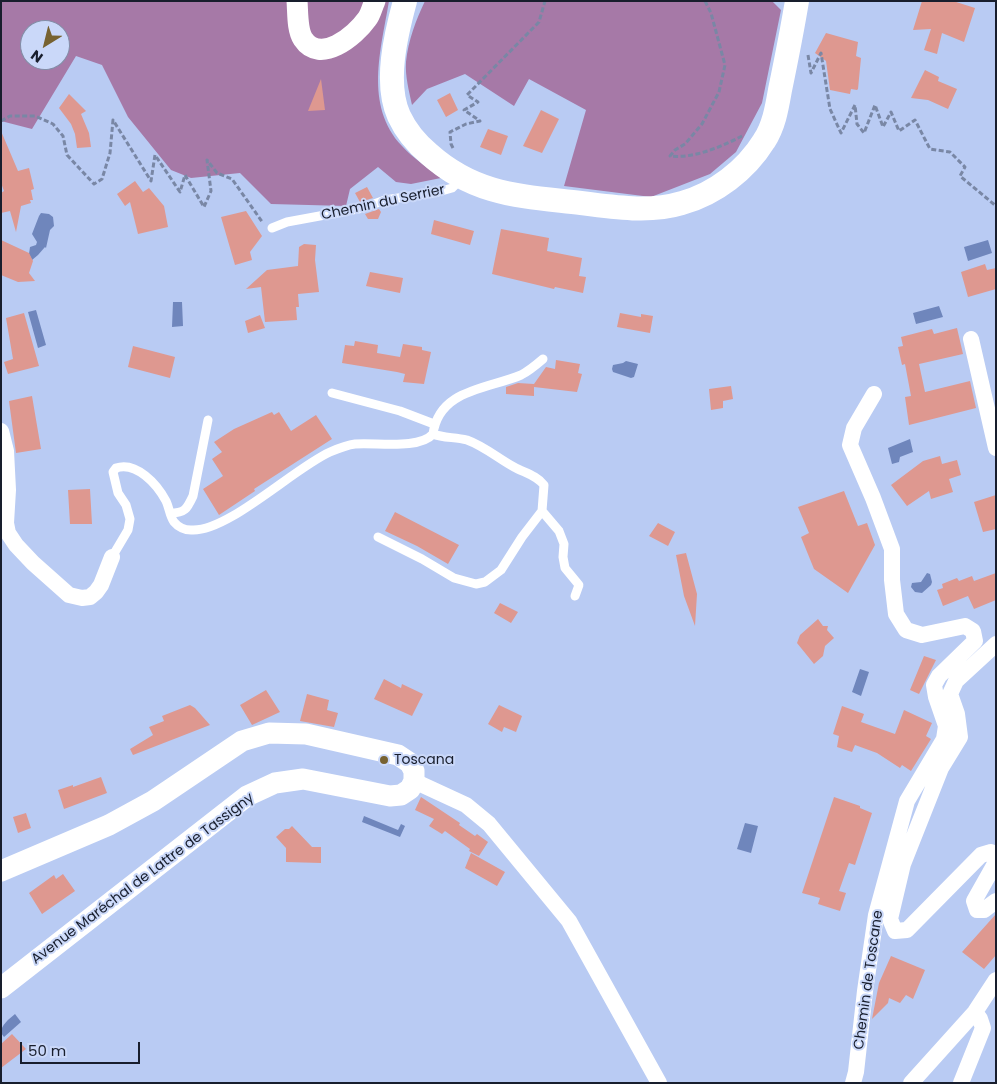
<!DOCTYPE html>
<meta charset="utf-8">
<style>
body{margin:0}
#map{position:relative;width:997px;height:1084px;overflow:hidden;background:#b9cbf3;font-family:Poppins,sans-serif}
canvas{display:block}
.frame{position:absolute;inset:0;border:2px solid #181e2d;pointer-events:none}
.north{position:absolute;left:20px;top:20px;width:50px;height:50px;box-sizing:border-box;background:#cad8f9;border:1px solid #838ea7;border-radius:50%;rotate:216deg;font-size:14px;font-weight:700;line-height:20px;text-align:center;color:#181e2d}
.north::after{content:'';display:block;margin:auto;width:18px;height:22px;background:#776231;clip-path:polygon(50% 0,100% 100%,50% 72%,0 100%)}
.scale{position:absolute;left:20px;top:1042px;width:120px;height:22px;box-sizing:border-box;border:2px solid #181e2d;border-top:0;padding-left:6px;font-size:15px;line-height:18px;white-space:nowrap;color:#181e2d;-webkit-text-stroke:4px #cad8f9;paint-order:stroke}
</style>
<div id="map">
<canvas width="997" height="1084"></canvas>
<div class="frame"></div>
<div class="north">N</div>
<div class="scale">50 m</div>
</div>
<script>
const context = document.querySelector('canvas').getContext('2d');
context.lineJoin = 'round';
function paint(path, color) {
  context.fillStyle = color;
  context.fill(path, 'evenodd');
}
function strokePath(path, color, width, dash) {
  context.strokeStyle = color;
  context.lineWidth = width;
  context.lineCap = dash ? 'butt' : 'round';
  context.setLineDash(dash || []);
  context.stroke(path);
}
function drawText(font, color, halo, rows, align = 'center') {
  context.font = font + ' Poppins,sans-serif';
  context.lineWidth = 4;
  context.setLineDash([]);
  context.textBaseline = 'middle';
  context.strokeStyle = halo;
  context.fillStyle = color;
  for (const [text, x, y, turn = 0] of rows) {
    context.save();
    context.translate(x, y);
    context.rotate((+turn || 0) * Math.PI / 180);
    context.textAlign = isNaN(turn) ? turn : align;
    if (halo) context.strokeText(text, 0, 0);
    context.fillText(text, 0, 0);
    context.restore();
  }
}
paint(new Path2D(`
 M1,1H389C381,50 364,105 402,146C413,158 428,168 441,178L411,184L396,182L378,167L350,189L346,206L271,204L240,173L191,178L171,170L128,117L102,65L76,56L32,129L1,121ZM30,30H60V60H30Z
 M425,1H772L781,10L762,103L736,152L710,174L651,197L564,186L586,110L529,79L514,106L465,74L427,89L412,105C409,91 405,76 406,62C408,41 416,20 425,1Z`), '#a679a7');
paint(new Path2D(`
 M41,213L49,214L53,217L54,226L50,230L46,248L45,247L38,255L32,260L29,254L30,247L36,245L37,242L32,234L39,216Z
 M988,240L992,253L968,261L964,247Z
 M173,302H182L183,326L172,327Z
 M939,306L943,317L916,324L913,313Z
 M36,310L46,345L38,348L28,312Z
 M626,361L638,364L634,377L631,378L613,372L612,369L613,365L623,363Z
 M910,439L913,452L900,457L899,462L892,464L888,448Z
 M927,573L930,574L932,582L931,585L922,593L915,592L911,587L912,583L921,582Z
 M860,669L869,672L861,696L852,692Z
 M364,816L398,830L401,824L405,826L400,837L362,822Z
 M745,823L758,826L751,853L737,849Z
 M15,1014L21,1022L4,1037L1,1033C1,1025 9,1019 15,1014Z`), '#6f86bc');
paint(new Path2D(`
 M922,1H953L975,8L964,42L942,33L937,54L924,50L931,29L913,30Z
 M826,33L858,42L856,56L861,58L858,89L857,90L851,89L850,94L830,90L826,61L815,53Z
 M925,70L939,77L938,81L957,89L948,109L928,100L911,98Z
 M321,79L325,110L308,111Z
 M450,93L458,110L446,117L437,100Z
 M69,94L86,111L81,114L89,133L91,147L77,148L75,134L71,124L59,108Z
 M541,110L559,119L542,153L523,146Z
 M488,129L508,136L501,155L480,147Z
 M1,131L18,171L29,168L34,189L31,190L33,200H30L31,203L21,206L16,232L10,211L1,213V193L4,191L1,183Z
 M135,181L143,192L149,188L164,206L168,227L138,234L130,202L125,206L117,194Z
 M367,187L373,198L360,202L355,193Z
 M379,209L381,212L378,219H368L365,214Z
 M246,211L262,236L250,252L252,260L235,265L221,217Z
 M434,220L474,231L470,245L431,234Z
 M501,229L549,238L547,251L582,258L579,276L586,277L583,293L555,287L554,289L492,274Z
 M1,240L29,253L33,261L29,273L35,281L18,282L1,275Z
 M304,244L316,245L315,260L319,292L298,294L299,307H296L297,320L265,322L261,287L246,289L267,270L298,266L299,247Z
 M985,264L987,270L996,268V289L968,297L961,272Z
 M370,272L403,278L400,293L366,286Z
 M24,313L39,366L8,374L4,362L13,359L6,318Z
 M620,313L641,317V314L653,316L650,333L617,327Z
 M260,315L265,328L248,333L245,321Z
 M957,328L963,354L919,364L925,392L970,381L976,408L909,425L905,397L911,396L905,364L902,365L898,347L903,346L901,337L932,329L934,334Z
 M355,341L378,345L377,353L400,357L403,344L422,347V350L431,352L424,384L403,382L405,374L397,372L342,363L345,345L354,346Z
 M133,346L175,357L170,378L128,367Z
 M556,360L580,364L578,373L582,374L577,392L534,387V396L506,394V387L518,383L534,384L546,367L555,369Z
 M731,386L733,399L723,401V408L711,410L709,389Z
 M32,396L41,449L16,453L9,401Z
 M272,412L274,415L279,412L291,431L316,415L332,439L254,489L255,491L219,515L203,489L223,476L212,459L222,452L214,442L234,429Z
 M940,456L942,464L957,460L961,475L949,479L953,492L931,499L929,491L907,506L891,485L923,461Z
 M90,489L92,524H70L68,490Z
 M844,491L858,526L867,523L875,545L848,593L814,569L801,537L809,533L798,507Z
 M996,495V529L983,532L974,502Z
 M395,512L459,545L448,564L417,546L385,531Z
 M658,523L675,532L668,546L649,536Z
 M686,553L697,594L695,626L684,596L676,555Z
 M996,573V600L974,609L968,596L943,606L937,590L943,588L942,584L957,578L959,581L972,576L974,581Z
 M500,603L518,612L511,623L494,613Z
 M818,619L823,626H828L827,630L834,638L825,646L823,656L814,664L797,643L800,635Z
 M924,656L936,660L919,694L910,690Z
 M384,679L401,688L402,684L423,694L412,716L374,699Z
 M266,690L280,712L252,725L240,705Z
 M307,694L329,700L327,710L338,713L334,727L300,721Z
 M190,705L195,708L210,725L133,755L130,749L153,735L149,727L164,721L162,716Z
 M499,705L522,716L516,732L504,727L502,732L488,724Z
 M842,706L864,714L861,722L895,734L904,710L932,723L926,736L931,739L911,771L902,765L900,768L877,753L855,745L852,752L837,747L839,736L833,734Z
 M101,777L107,793L64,809L58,790L73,785V787Z
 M421,797L460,823L459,825L475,836L477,834L488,842L479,856L469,851L470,849L445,831L442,834L429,826L434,819L415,810Z
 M834,797L860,806V808L872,813L855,865L849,863L839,891L846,893L840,911L818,904L820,898L802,893Z
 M26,813L31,828L18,833L13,817Z
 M292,826L312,847H321V863L286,862V848L276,837L285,829H289Z
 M471,853L505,872L497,886L465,868Z
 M63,874L75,891L42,914L29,893L54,875L56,879Z
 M996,914V955L984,969L962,952Z
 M891,956L925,970L913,999L906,995L900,1003L889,998L888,1003L872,1019L879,983Z
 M12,1034L26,1049L1,1068V1044Z`), '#de9890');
strokePath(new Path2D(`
 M705,1L711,13L725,65L719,92L702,124L685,144L675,150L670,156C694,159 723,146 744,135
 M808,55L811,73L821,53L830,109L841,133L855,105L857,124L864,133L875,105L883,127L891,112L899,131L915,120L930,149L950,152L965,167L960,176L996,206
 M1,121L10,116H35L53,124L63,136L67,155L94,184L102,179L110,153L113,120L151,181L155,155L180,192L185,175L204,207L211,191L207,160L217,173L232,179L263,223
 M453,148L451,144L450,132L466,124L480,121L464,110L478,102L467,95L539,22L545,1`), '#7987a5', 3, [5, 2.5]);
strokePath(new Path2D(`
 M272,228L287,222L363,208L385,200L438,192L452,188L462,178
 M332,393L400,411L434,424
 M433,434C439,389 488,389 521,375C529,371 536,365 543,359
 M542,511L559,531L564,544L563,557L565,568L579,585L575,596
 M170,513C185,513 187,509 193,496L208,420
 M378,537L422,559L454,578L476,584L485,582L501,570L522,537L542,511L544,485C536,475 525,473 514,467C499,459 484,446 467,440C455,437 443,438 433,434
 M112,557L128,530L130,519L126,505L118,493L113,472L116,468C136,461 157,484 166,501C169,507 170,517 174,522C178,527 185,530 191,530C227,533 294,468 330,452C337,449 347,445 355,444C375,442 419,450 433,434`), '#fff', 9);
strokePath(new Path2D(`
 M971,339L996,448
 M1,431L6,451L8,490L6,523L8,533L16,545L33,563L69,595L82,598L90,597L96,592L101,585L112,557
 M996,644L956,681L950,694L957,714L960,737L941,768L903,864L890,919L895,931L907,930L981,855L991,852L996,862
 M414,781L466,805L489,824L569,921L659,1083
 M996,862L974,901L977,910H984L996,901
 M853,1083L856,1072L865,991L876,915L907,801L944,739L946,726L936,697L934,685L939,676L975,641L973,631L965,626L922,635L906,630L896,614L892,580V549L873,498L850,445L854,428L874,394
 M911,1083L975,1012L996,980
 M961,1083L983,1028L980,1019L975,1012`), '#fff', 16);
strokePath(new Path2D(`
 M297,1C298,13 297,30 303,39C320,65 355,36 367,19C371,14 372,7 375,1
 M1,871L109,825L153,801L242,741L269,733L306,734L398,755L410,763L414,771V781L410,789L401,795L390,796L303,779L275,783L247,796L1,988`), '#fff', 21);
strokePath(new Path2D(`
 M405,1C396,34 384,83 399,116C406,131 417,144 429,154C476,196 522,196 581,203C614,207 649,213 682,203C715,194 746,170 764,141C774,126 777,107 780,90C786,61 792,31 797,1`), '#fff', 24);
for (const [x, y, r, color] of [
 [384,760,5,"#776231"]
]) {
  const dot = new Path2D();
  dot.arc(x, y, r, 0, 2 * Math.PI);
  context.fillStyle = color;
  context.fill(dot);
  strokePath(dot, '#cad8f9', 2);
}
drawText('14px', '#181e2d', '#cad8f9', [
 ["Chemin du Serrier",383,203,-12],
 ["Avenue Maréchal de Lattre de Tassigny",143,879,-37],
 ["Chemin de Toscane",869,980,-82]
]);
drawText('14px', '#181e2d', '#cad8f9', [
 ["Toscana",394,760]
], 'left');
</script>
